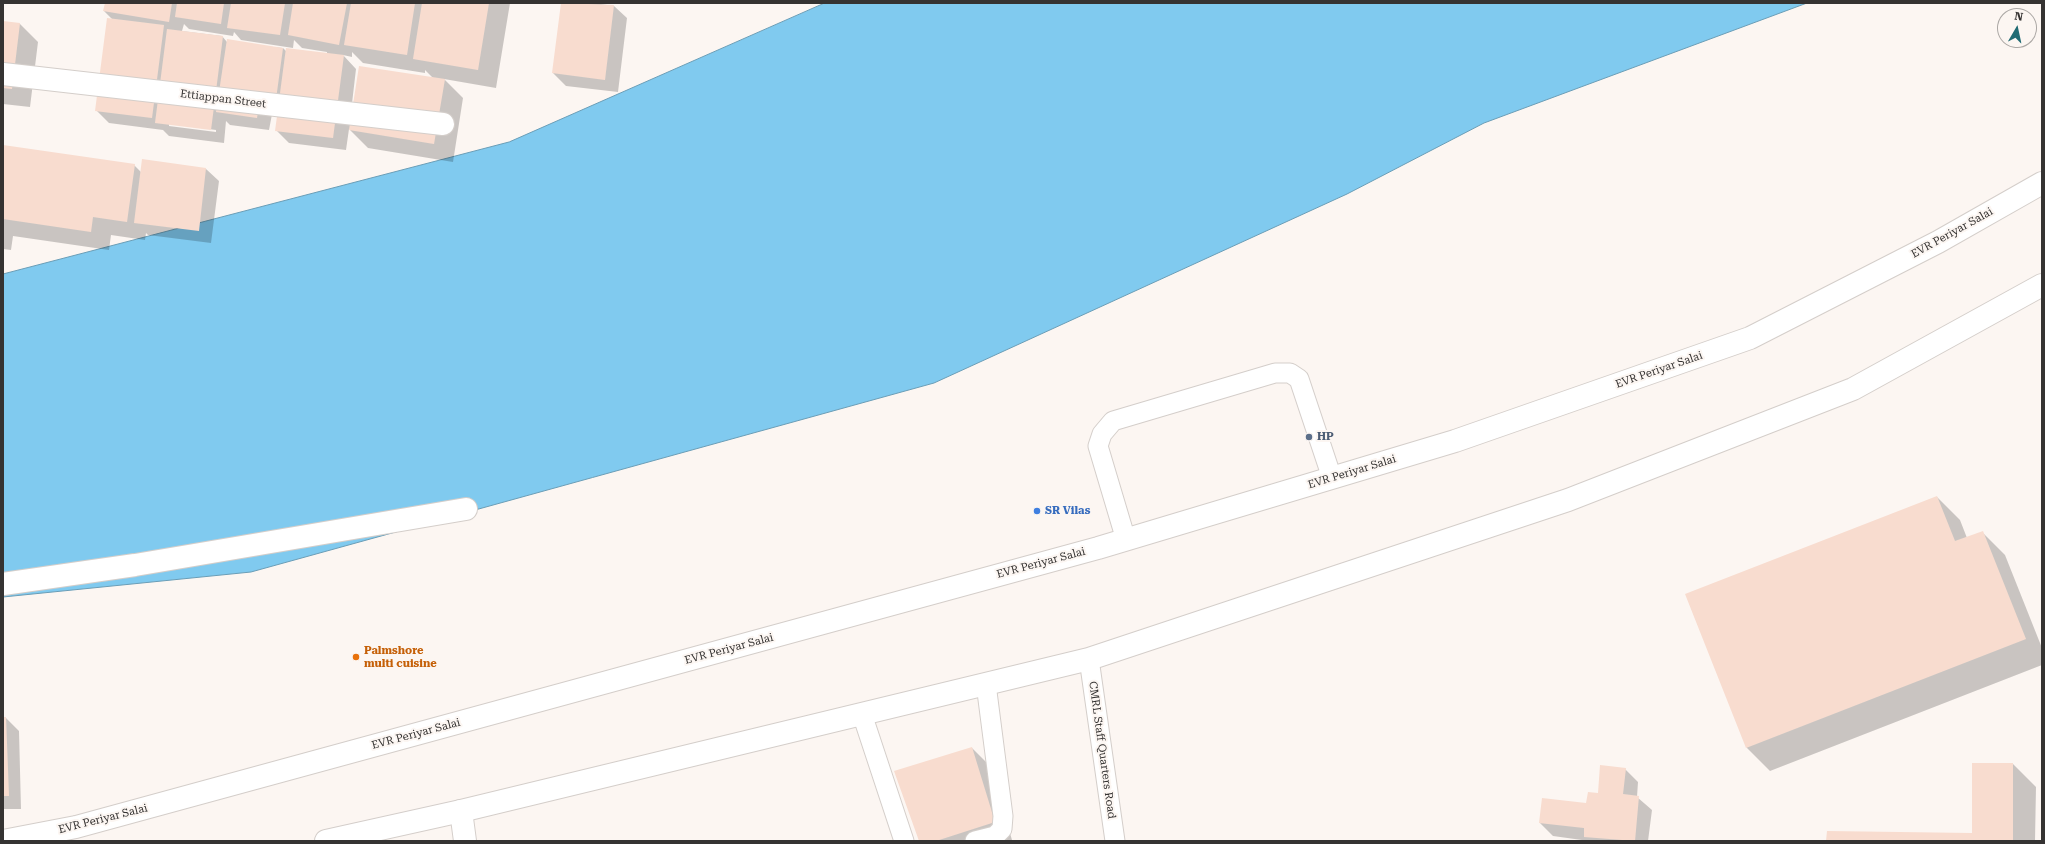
<!DOCTYPE html>
<style>
body{margin:0}
#map{position:relative;width:2045px;height:844px;overflow:hidden;background:#fcf6f2;font-family:"Roboto Serif",serif}
canvas{display:block}
.frame{position:absolute;inset:0;border:4px solid #353332;pointer-events:none}
.north{position:absolute;left:1997px;top:8px;width:40px;height:40px;box-sizing:border-box;background:#fcf6f2;border:1px solid #aca8a5;border-radius:50%;rotate:9deg;font-size:11px;font-weight:700;line-height:16px;text-align:center;color:#353332}
.north::after{content:'';display:block;margin:auto;width:14px;height:18px;background:#206b73;clip-path:polygon(50% 0,100% 100%,50% 72%,0 100%)}
</style>
<div id="map">
<canvas width="2045" height="844"></canvas>
<div class="frame"></div>
<div class="north">N</div>
</div>
<script>
const context = document.querySelector('canvas').getContext('2d');
context.lineJoin = 'round';
function paint(path, color) {
  context.fillStyle = color;
  context.fill(path, 'evenodd');
}
function strokePath(path, color, width, dash) {
  context.strokeStyle = color;
  context.lineWidth = width;
  context.lineCap = dash ? 'butt' : 'round';
  context.setLineDash(dash || []);
  context.stroke(path);
}
function drawText(font, color, halo, rows, align = 'center') {
  context.font = font + ' "Roboto Serif",serif';
  context.lineWidth = 4;
  context.setLineDash([]);
  context.textBaseline = 'middle';
  context.strokeStyle = halo;
  context.fillStyle = color;
  for (const [text, x, y, turn = 0] of rows) {
    context.save();
    context.translate(x, y);
    context.rotate((+turn || 0) * Math.PI / 180);
    context.textAlign = isNaN(turn) ? turn : align;
    if (halo) context.strokeText(text, 0, 0);
    context.fillText(text, 0, 0);
    context.restore();
  }
}
const water = new Path2D(`
 M825,3H1807L1484,123L1347,194L934,383L251,572L3,597V274L509,142Z`);
paint(water, '#80caef');
strokePath(water, '#6a9db6', 1);
paint(new Path2D(`
 M106,3H510L496,88L444,79L463,98L453,162L368,148L349,129L346,150L289,143L276,130L279,110L273,109L269,130L230,125L226,121L224,143L169,136L163,130L109,123L96,110L113,20L104,11ZM184,24L189,29L233,36L234,32L241,40L293,48L294,40L302,48L327,52V54L287,52L283,48L227,42L222,36L182,31ZM352,52L363,63L425,73V70L433,78L351,112L356,69L343,55L352,57ZM169,124L216,130V132L169,126Z
 M562,3H594L614,6L627,18L618,92L566,86L553,73Z
 M3,22L20,24L38,42L30,107L3,104Z
 M3,146L134,165L141,172L143,160L206,169L219,181L211,243L148,235L146,233L145,240L111,235L109,250L13,236L11,250L3,249Z
 M1937,497L1960,520L1967,538L1982,532L2005,555L2042,648V665L1770,771L1747,748L1686,595Z
 M3,718H6L19,731L21,809H3Z
 M972,748L990,766L1012,840L920,841Z
 M1973,764H2013L2036,787L2035,841H1827L1973,834Z
 M1625,769L1638,782L1637,797L1652,810L1648,841H1589L1553,836L1540,823L1587,804Z`), '#0003');
paint(new Path2D(`
 M105,3H172L169,22L103,11Z
 M177,3H224L221,24L175,17Z
 M231,3H285L280,35L227,28Z
 M293,3H347L339,45L288,35Z
 M351,3H415L407,55L344,45Z
 M422,3H489L478,70L413,59Z
 M561,3L614,5L605,80L552,73Z
 M107,18L164,25L152,118L95,111Z
 M3,21L20,23L12,89L3,88Z
 M167,29L223,36L211,130L155,123Z
 M227,39L283,48L276,99L260,97L257,118L216,112Z
 M286,48L344,55L333,138L275,131Z
 M359,66L445,79L434,144L349,130Z
 M3,145L135,164L127,222L93,217L91,232L3,219Z
 M142,159L206,168L199,231L134,223Z
 M1937,496L1955,541L1983,531L2026,639L1746,748L1685,594Z
 M3,717H6L9,796H3Z
 M972,747L995,822L936,841H919L894,771Z
 M1972,763H2013V841H1826L1827,831L1972,833Z
 M1600,765L1626,768L1623,794L1639,796L1635,841L1584,837V828L1539,823L1542,798L1586,803L1588,792L1598,793Z`), '#f8dccf');
const service = new Path2D(`
 M1126,540L1098,446L1102,434L1113,421L1275,373H1290L1299,379L1332,478
 M1089,659L1115,841
 M862,714L904,841
 M975,841L995,836L1002,829L1003,816L986,684`);
const minor = new Path2D(`
 M3,74L443,124
 M3,584L135,565L466,509
 M461,811L465,841`);
const primary = new Path2D(`
 M3,841L76,827L1098,548L1455,441L1750,338L1938,242L2042,183
 M326,841L461,811L1089,659L1568,500L1853,389L2042,285`);
strokePath(service, '#d4ceca', 21);
strokePath(minor, '#d4ceca', 24);
strokePath(primary, '#d4ceca', 24);
strokePath(service, '#fff', 19);
strokePath(minor, '#fff', 22);
strokePath(primary, '#fff', 22);
for (const [x, y, r, color] of [
 [1309,437,4,"#5c6f8a"],
 [1037,511,4,"#3f7fe0"],
 [356,657,4,"#e8710a"]
]) {
  const dot = new Path2D();
  dot.arc(x, y, r, 0, 2 * Math.PI);
  context.fillStyle = color;
  context.fill(dot);
  strokePath(dot, '#fcf6f2', 1.5);
}
drawText('11px', '#353332', '#fcf6f2', [
 ["Ettiappan Street",223,99,7],
 ["EVR Periyar Salai",1952,233,-29],
 ["EVR Periyar Salai",1659,370,-19],
 ["EVR Periyar Salai",1352,472,-17],
 ["EVR Periyar Salai",1041,563,-15],
 ["EVR Periyar Salai",729,649,-15],
 ["EVR Periyar Salai",416,734,-15],
 ["CMRL Staff Quarters Road",1102,750,82],
 ["EVR Periyar Salai",103,819,-14]
]);
drawText('bold 11px', '#4e5e75', '#fcf6f2', [
 ["HP",1317,437]
], 'left');
drawText('bold 11px', '#366cbe', '#fcf6f2', [
 ["SR Vilas",1045,511]
], 'left');
drawText('bold 11px', '#c56008', '#fcf6f2', [
 ["Palmshore",364,651],
 ["multi cuisine",364,664]
], 'left');
</script>
